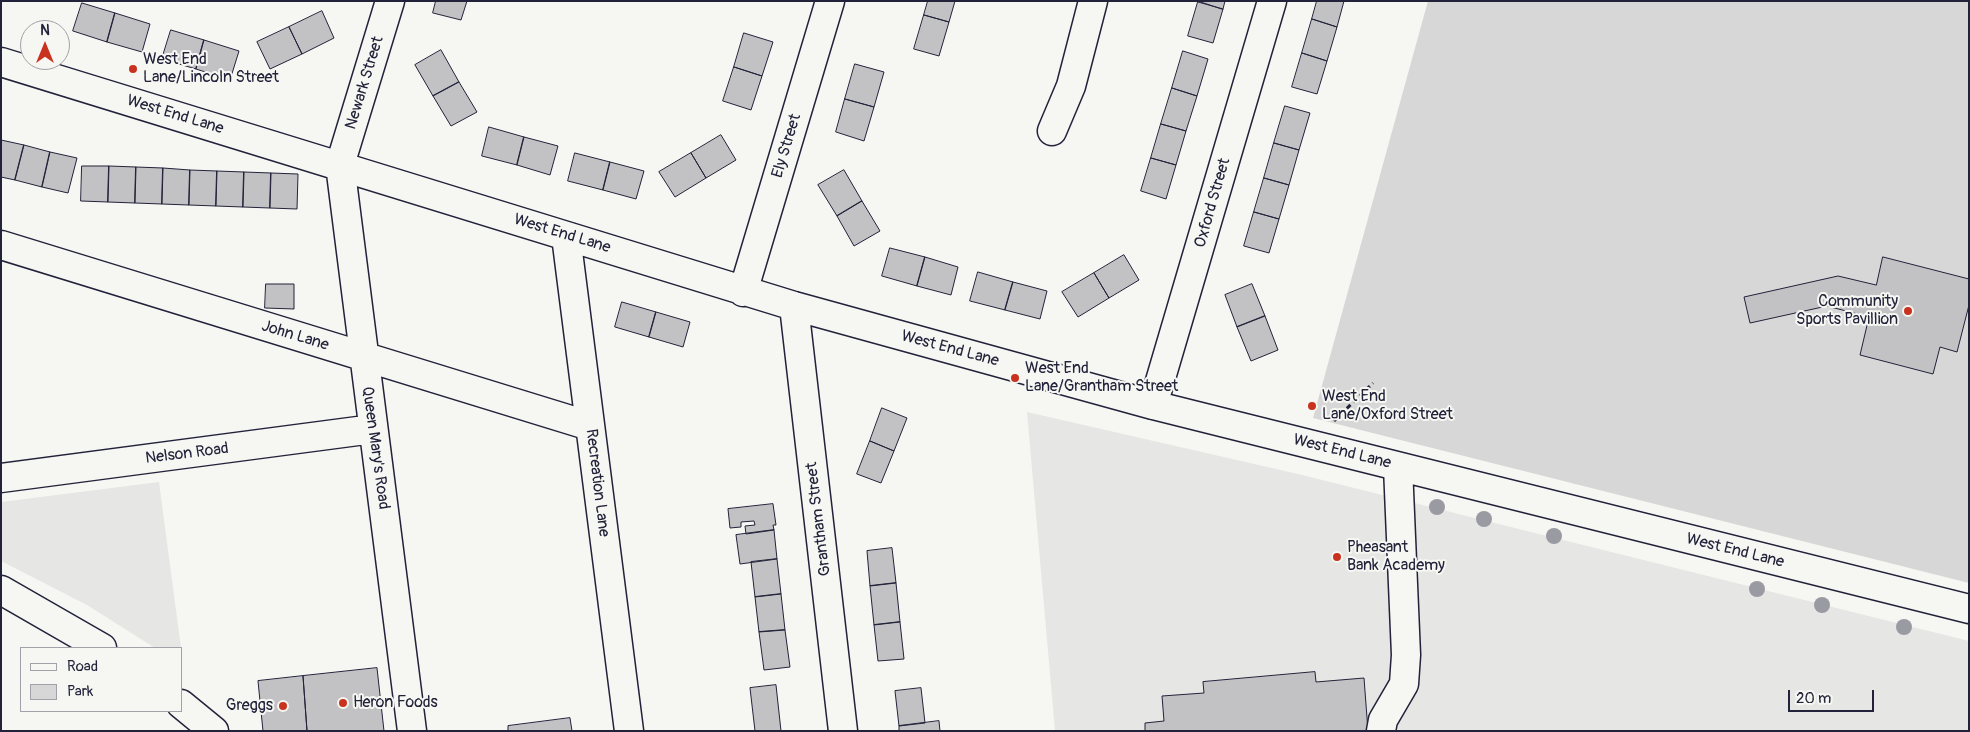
<!DOCTYPE html>
<style>
body{margin:0}
#map{position:relative;width:1970px;height:732px;overflow:hidden;background:#f6f6f2;font-family:Pangolin,sans-serif}
canvas{display:block}
.frame{position:absolute;inset:0;border:2px solid #22223b;pointer-events:none}
.legend{position:absolute;left:20px;top:647px;width:162px;height:65px;box-sizing:border-box;background:#f6f6f2;border:1px solid #a1a1a9;margin:0;padding:6px 9px;list-style:none;font-size:15px;color:#22223b}
.legend li{display:flex;align-items:center;gap:10px;height:25px}
.legend b{width:25px;border:1px solid #a1a1a9}
.north{position:absolute;left:20px;top:20px;width:50px;height:50px;box-sizing:border-box;background:#f6f6f2;border:1px solid #a1a1a9;border-radius:50%;rotate:0deg;font-size:14px;font-weight:700;line-height:20px;text-align:center;color:#22223b}
.north::after{content:'';display:block;margin:auto;width:18px;height:22px;background:#c8321e;clip-path:polygon(50% 0,100% 100%,50% 72%,0 100%)}
.scale{position:absolute;left:1788px;top:690px;width:86px;height:22px;box-sizing:border-box;border:2px solid #22223b;border-top:0;padding-left:6px;font-size:15px;line-height:18px;white-space:nowrap;color:#22223b;-webkit-text-stroke:4px #f6f6f2;paint-order:stroke}
</style>
<div id="map">
<canvas width="1970" height="732"></canvas>
<div class="frame"></div>
<ul class="legend">
<li><b style="height:6px;background:#f6f6f2"></b>Road</li>
<li><b style="height:14px;background:#d7d7d7"></b>Park</li>
</ul>
<div class="north">N</div>
<div class="scale">20 m</div>
</div>
<script>
const context = document.querySelector('canvas').getContext('2d');
context.lineJoin = 'round';
function paint(path, color) {
  context.fillStyle = color;
  context.fill(path, 'evenodd');
}
function strokePath(path, color, width, dash) {
  context.strokeStyle = color;
  context.lineWidth = width;
  context.lineCap = dash ? 'butt' : 'round';
  context.setLineDash(dash || []);
  context.stroke(path);
}
function drawText(font, color, halo, rows, align = 'center') {
  context.font = font + ' Pangolin,sans-serif';
  context.lineWidth = 4;
  context.setLineDash([]);
  context.textBaseline = 'middle';
  context.strokeStyle = halo;
  context.fillStyle = color;
  for (const [text, x, y, turn = 0] of rows) {
    context.save();
    context.translate(x, y);
    context.rotate((+turn || 0) * Math.PI / 180);
    context.textAlign = isNaN(turn) ? turn : align;
    if (halo) context.strokeText(text, 0, 0);
    context.fillText(text, 0, 0);
    context.restore();
  }
}
paint(new Path2D(`
 M1027,412L1298,474L1969,641V731H1055Z
 M159,482L181,648H155L87,605L1,561V502Z`), '#e6e6e4');
paint(new Path2D(`
 M1428,1H1969V583L1313,418Z`), '#d7d7d7');
const building = new Path2D(`
 M436,1H467L461,20L433,13Z
 M928,1H955L949,22L924,15Z
 M1198,1H1225L1223,9Z
 M1317,1H1344L1337,27L1312,19Z
 M1198,2L1223,9L1213,43L1188,36Z
 M82,3L115,13L107,42L73,31Z
 M322,11L334,38L302,54L289,27Z
 M115,13L150,24L142,52L107,42Z
 M924,15L949,22L939,56L914,49Z
 M1312,19L1337,27L1327,61L1302,53Z
 M289,27L302,54L270,69L257,42Z
 M171,30L204,40L196,69L162,59Z
 M744,33L773,42L762,76L734,67Z
 M204,40L239,51L230,80L196,69Z
 M441,50L459,82L433,96L415,65Z
 M1183,51L1208,59L1197,96L1172,88Z
 M1302,53L1327,61L1317,94L1292,87Z
 M855,64L884,72L874,107L845,99Z
 M734,67L762,76L751,110L723,101Z
 M459,82L477,112L451,126L433,96Z
 M1172,88L1197,96L1186,131L1161,124Z
 M845,99L874,107L864,141L836,132Z
 M1285,106L1310,113L1299,150L1274,143Z
 M1161,124L1186,131L1176,165L1151,158Z
 M489,127L524,137L517,165L482,156Z
 M721,135L736,160L706,178L691,153Z
 M524,137L558,146L550,175L517,165Z
 M1,140L24,145L15,180L1,177Z
 M1274,143L1299,150L1289,185L1264,178Z
 M24,145L50,152L42,187L15,180Z
 M50,152L77,158L68,193L42,187Z
 M575,153L610,162L603,190L568,181Z
 M691,153L706,178L675,197L659,172Z
 M1151,158L1176,165L1166,199L1141,191Z
 M610,162L644,171L636,199L603,190Z
 M82,166H109L108,202L81,201Z
 M109,166L136,167L135,203L108,202Z
 M136,167L163,168L162,204L135,203Z
 M163,168L190,170L189,205L162,204Z
 M190,170L217,171L216,206L189,205Z
 M844,170L862,201L837,216L818,185Z
 M217,171L244,172L243,207L216,206Z
 M244,172L271,173L270,208L243,207Z
 M271,173L298,174L297,209L270,208Z
 M1264,178L1289,185L1279,219L1254,212Z
 M862,201L880,231L854,246L837,216Z
 M1254,212L1279,219L1269,253L1244,246Z
 M890,248L925,257L917,286L882,276Z
 M1124,255L1139,280L1109,298L1094,273Z
 M925,257L958,267L951,295L917,286Z
 M1883,257L1969,279V305L1957,352L1940,347L1933,374L1860,355L1869,317L1827,306L1750,323L1744,297L1838,276L1876,285Z
 M978,272L1013,282L1005,310L970,301Z
 M1094,273L1109,298L1078,317L1062,292Z
 M1013,282L1047,291L1040,319L1005,310Z
 M266,284H294V309L265,308Z
 M1252,284L1265,316L1237,327L1225,295Z
 M622,302L656,312L649,337L615,327Z
 M656,312L690,322L683,347L649,337Z
 M1265,316L1278,350L1251,361L1237,327Z
 M882,408L907,418L894,451L870,441Z
 M870,441L894,451L881,483L857,474Z
 M773,504L776,525H773L774,530L746,534L745,526L755,525L754,521L741,522V527L730,528L728,509Z
 M774,530L777,559L740,564L736,535Z
 M892,548L896,583L870,586L867,551Z
 M777,559L781,594L755,597L751,562Z
 M896,583L900,622L874,625L870,586Z
 M781,594L785,630L759,632L755,597Z
 M900,622L904,659L878,661L874,625Z
 M785,630L790,667L764,670L759,632Z
 M377,668L384,731H307L303,676Z
 M1315,672L1316,682L1364,678L1368,731H1145V723L1164,721L1162,696L1204,693L1203,682Z
 M303,676L307,731H263L258,681Z
 M776,685L781,731H755L750,688Z
 M921,688L925,723L899,726L895,691Z
 M570,718L572,731H508V726Z
 M939,721L940,731H899V726Z`);
paint(building, '#c2c2c4');
strokePath(building, '#22223b', 1);
const minor = new Path2D(`
 M390,1L340,165L412,731
 M1,62L794,306L1153,405L1969,609
 M1052,131L1071,86L1093,1
 M566,236L629,731
 M1,245L590,426
 M743,292L830,1
 M794,306L843,731
 M1153,405L1272,1
 M1,478L373,429
 M1,590L102,648
 M181,704L214,731
 M1381,731L1383,720L1404,684L1406,655L1398,467`);
strokePath(minor, '#22223b', 31);
strokePath(new Path2D(`
 M1334,421L1373,383`), '#22223b', 3, [5, 4]);
strokePath(minor, '#f6f6f2', 28);
context.fillStyle = '#9a9aa3';
for (const [x, y] of [
 [1437,507],
 [1484,519],
 [1554,536],
 [1757,589],
 [1822,605],
 [1904,627]
]) {
  context.beginPath();
  context.arc(x, y, 8, 0, 2 * Math.PI);
  context.fill();
}
for (const [x, y, r, color] of [
 [133,69,5,"#c8321e"],
 [1908,311,5,"#c8321e"],
 [1015,378,5,"#c8321e"],
 [1312,406,5,"#c8321e"],
 [1337,557,5,"#c8321e"],
 [343,703,5,"#c8321e"],
 [283,706,5,"#c8321e"]
]) {
  const dot = new Path2D();
  dot.arc(x, y, r, 0, 2 * Math.PI);
  context.fillStyle = color;
  context.fill(dot);
  strokePath(dot, '#f6f6f2', 2);
}
drawText('16px', '#22223b', '#f6f6f2', [
 ["West End",143,60],
 ["Lane/Lincoln Street",143,78],
 ["Community",1898,302,"right"],
 ["Sports Pavillion",1898,320,"right"],
 ["West End",1025,369],
 ["Lane/Grantham Street",1025,387],
 ["West End",1322,397],
 ["Lane/Oxford Street",1322,415],
 ["Pheasant",1347,548],
 ["Bank Academy",1347,566],
 ["Heron Foods",353,703],
 ["Greggs",273,706,"right"]
], 'left');
drawText('16px', '#22223b', '#f6f6f2', [
 ["Newark Street",365,83,-73],
 ["West End Lane",175,115,17],
 ["Ely Street",787,146,-73],
 ["Oxford Street",1213,203,-74],
 ["West End Lane",562,234,17],
 ["John Lane",295,336,17],
 ["West End Lane",950,349,15],
 ["Queen Mary's Road",375,448,82],
 ["West End Lane",1342,452,14],
 ["Nelson Road",187,454,-7],
 ["Recreation Lane",597,483,83],
 ["Grantham Street",819,519,-97],
 ["West End Lane",1735,551,14]
]);
</script>
